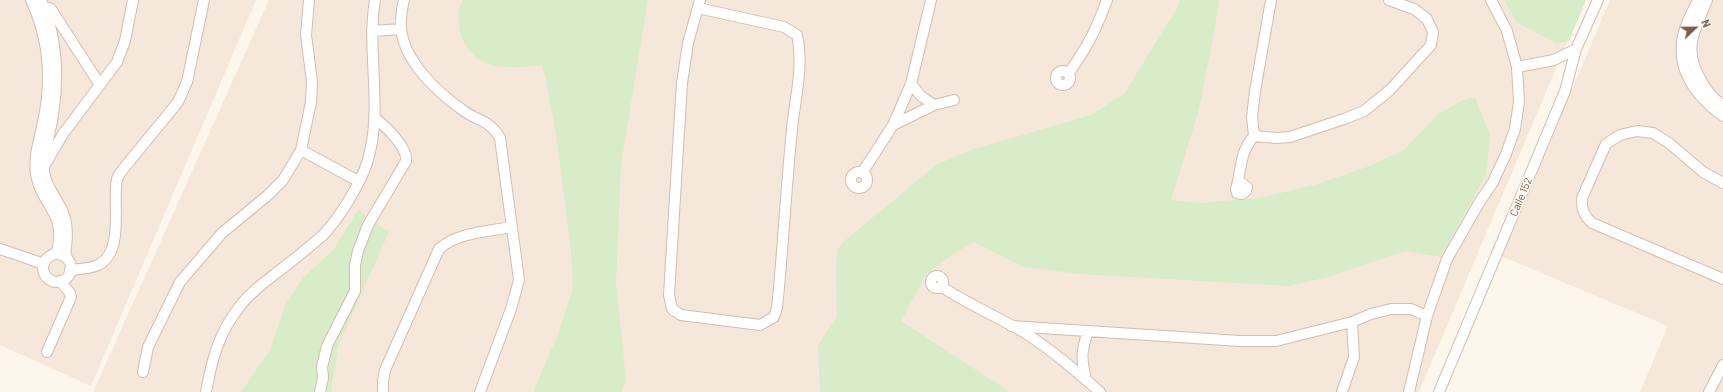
<!DOCTYPE html>
<style>
body{margin:0}
#map{position:relative;width:1723px;height:392px;overflow:hidden;background:#fdf6ec;font-family:Barlow,sans-serif}
canvas{display:block}
.north{position:absolute;left:1675px;top:8px;width:40px;height:40px;-webkit-text-stroke:3px #fffaf3;paint-order:stroke;rotate:68deg;font-size:11px;font-weight:700;line-height:16px;text-align:center;color:#7a5c4d}
.north::after{content:'';display:block;margin:auto;width:14px;height:18px;background:#7a5c4d;clip-path:polygon(50% 0,100% 100%,50% 72%,0 100%)}
</style>
<div id="map">
<canvas width="1723" height="392"></canvas>
<div class="north">N</div>
</div>
<script>
const context = document.querySelector('canvas').getContext('2d');
context.lineJoin = 'round';
function paint(path, color) {
  context.fillStyle = color;
  context.fill(path, 'evenodd');
}
function strokePath(path, color, width, dash) {
  context.strokeStyle = color;
  context.lineWidth = width;
  context.lineCap = dash ? 'butt' : 'round';
  context.setLineDash(dash || []);
  context.stroke(path);
}
function drawText(font, color, halo, rows, align = 'center') {
  context.font = font + ' Barlow,sans-serif';
  context.lineWidth = 3.5;
  context.setLineDash([]);
  context.textBaseline = 'middle';
  context.strokeStyle = halo;
  context.fillStyle = color;
  for (const [text, x, y, turn = 0] of rows) {
    context.save();
    context.translate(x, y);
    context.rotate((+turn || 0) * Math.PI / 180);
    context.textAlign = isNaN(turn) ? turn : align;
    if (halo) context.strokeText(text, 0, 0);
    context.fillText(text, 0, 0);
    context.restore();
  }
}
paint(new Path2D(`
 M0,0H256L91,386L0,345Z
 M269,0H1585L1419,392H93Z
 M1610,0H1723V392H1640L1668,326L1501,256Z`), '#f5e8da');
paint(new Path2D(`
 M463,0H648L621,164L616,282L626,380L622,392H533L557,337L573,288L571,251L556,134L545,76L542,65C525,67 506,69 489,64C474,60 461,42 459,27C458,18 457,8 463,0Z
 M1180,0H1219L1215,28L1198,113L1171,200L1200,203L1259,198L1314,185L1367,167L1404,150L1438,114L1463,100L1475,97L1490,135L1486,175L1441,257L1405,251L1328,277L1289,286L1079,274L1024,267L974,242L956,252L926,274L901,321L1010,392H820L818,345L837,316L836,273L837,250L842,243L936,165L971,150L1091,115L1124,94L1177,8Z
 M1504,0H1586L1569,41L1556,43L1516,22Z
 M358,210L389,232L338,346L331,392H241L270,350L286,303L304,277L334,249Z`), '#d8ecc9');
const minor = new Path2D(`
 M31,0C48,37 52,77 44,117C41,135 33,155 36,174C41,206 69,214 56,254
 M41,0C57,35 59,77 53,115C50,134 44,153 44,172C46,187 56,197 62,210C69,225 67,241 65,257
 M404,0C402,9 400,18 401,27C403,61 438,93 464,111C478,121 491,121 500,138L519,280L511,309L480,392
 M1698,0C1694,9 1688,19 1685,29C1673,66 1694,95 1723,116
 M1707,0C1694,32 1682,50 1702,82C1707,91 1714,100 1723,105
 M698,8L784,27L797,35C804,66 795,98 792,129C786,189 783,249 777,308L774,317L760,325L681,315L672,309L669,295L682,83L688,43L700,0
 M44,9L49,8L51,9L100,85
 M372,31L401,29
 M1517,67L1554,60L1576,49
 M1056 78a7 7 0 1 1 14 0a7 7 0 1 1-14 0Z
 M1068,74C1087,48 1096,30 1107,0
 M911,84L921,96L934,105
 M893,125L934,105L954,100
 M1254,136L1277,138L1290,137L1344,119L1364,111L1390,90L1431,45L1433,32L1427,19L1414,9L1389,0
 M301,150L358,181
 M46,163L63,134L117,62L125,41L133,0
 M851 180a8 8 0 1 1 16 0a8 8 0 1 1-16 0Z
 M862,173L893,125L911,84L931,0
 M1238,180L1247,187L1246,191L1242,194L1237,193L1236,189C1242,169 1239,153 1254,136L1252,117L1255,91L1271,0
 M1723,183L1703,172L1669,143L1653,133L1637,131L1620,135L1606,144L1582,198C1581,209 1584,216 1592,223L1723,279
 M0,249L44,264
 M43 268a14 14 0 1 1 28 0a14 14 0 1 1-28 0Z
 M70,270C79,269 89,269 98,265C125,252 112,203 117,179L120,173L178,102L187,82L204,0
 M931 282a6 6 0 1 1 12 0a6 6 0 1 1-12 0Z
 M942,287C968,304 998,317 1025,333C1052,350 1076,371 1100,392
 M1011,326L1240,341H1276L1352,322L1371,314L1391,309H1411L1427,316
 M47,352L71,297L70,293L60,281
 M143,372L148,347L180,282L222,233L267,196L283,180L301,150L311,102L312,82L306,35L309,0
 M1086,380C1081,358 1081,352 1088,331
 M206,392C212,359 219,332 240,306C253,289 272,277 288,264C299,255 312,245 323,235C339,219 360,184 367,163C384,109 366,54 375,0
 M320,392L323,378L322,367L327,346L355,291V265L358,251L368,225L406,161C408,147 385,126 374,117
 M383,392V381L385,370L439,249C458,232 487,232 511,227
 M1342,392L1354,357L1352,322
 M1409,392L1427,316L1447,259L1479,203L1493,182L1506,154L1515,129L1519,102L1517,67L1507,31L1491,0
 M1439,392L1565,91L1576,49L1598,0
 M1709,392L1723,365`);
strokePath(minor, '#d1beb0', 12);
strokePath(minor, '#fff', 10);
drawText('11px', '#7a5c4d', '#fffaf3', [
 ["Calle 152",1521,197,-67]
]);
</script>
